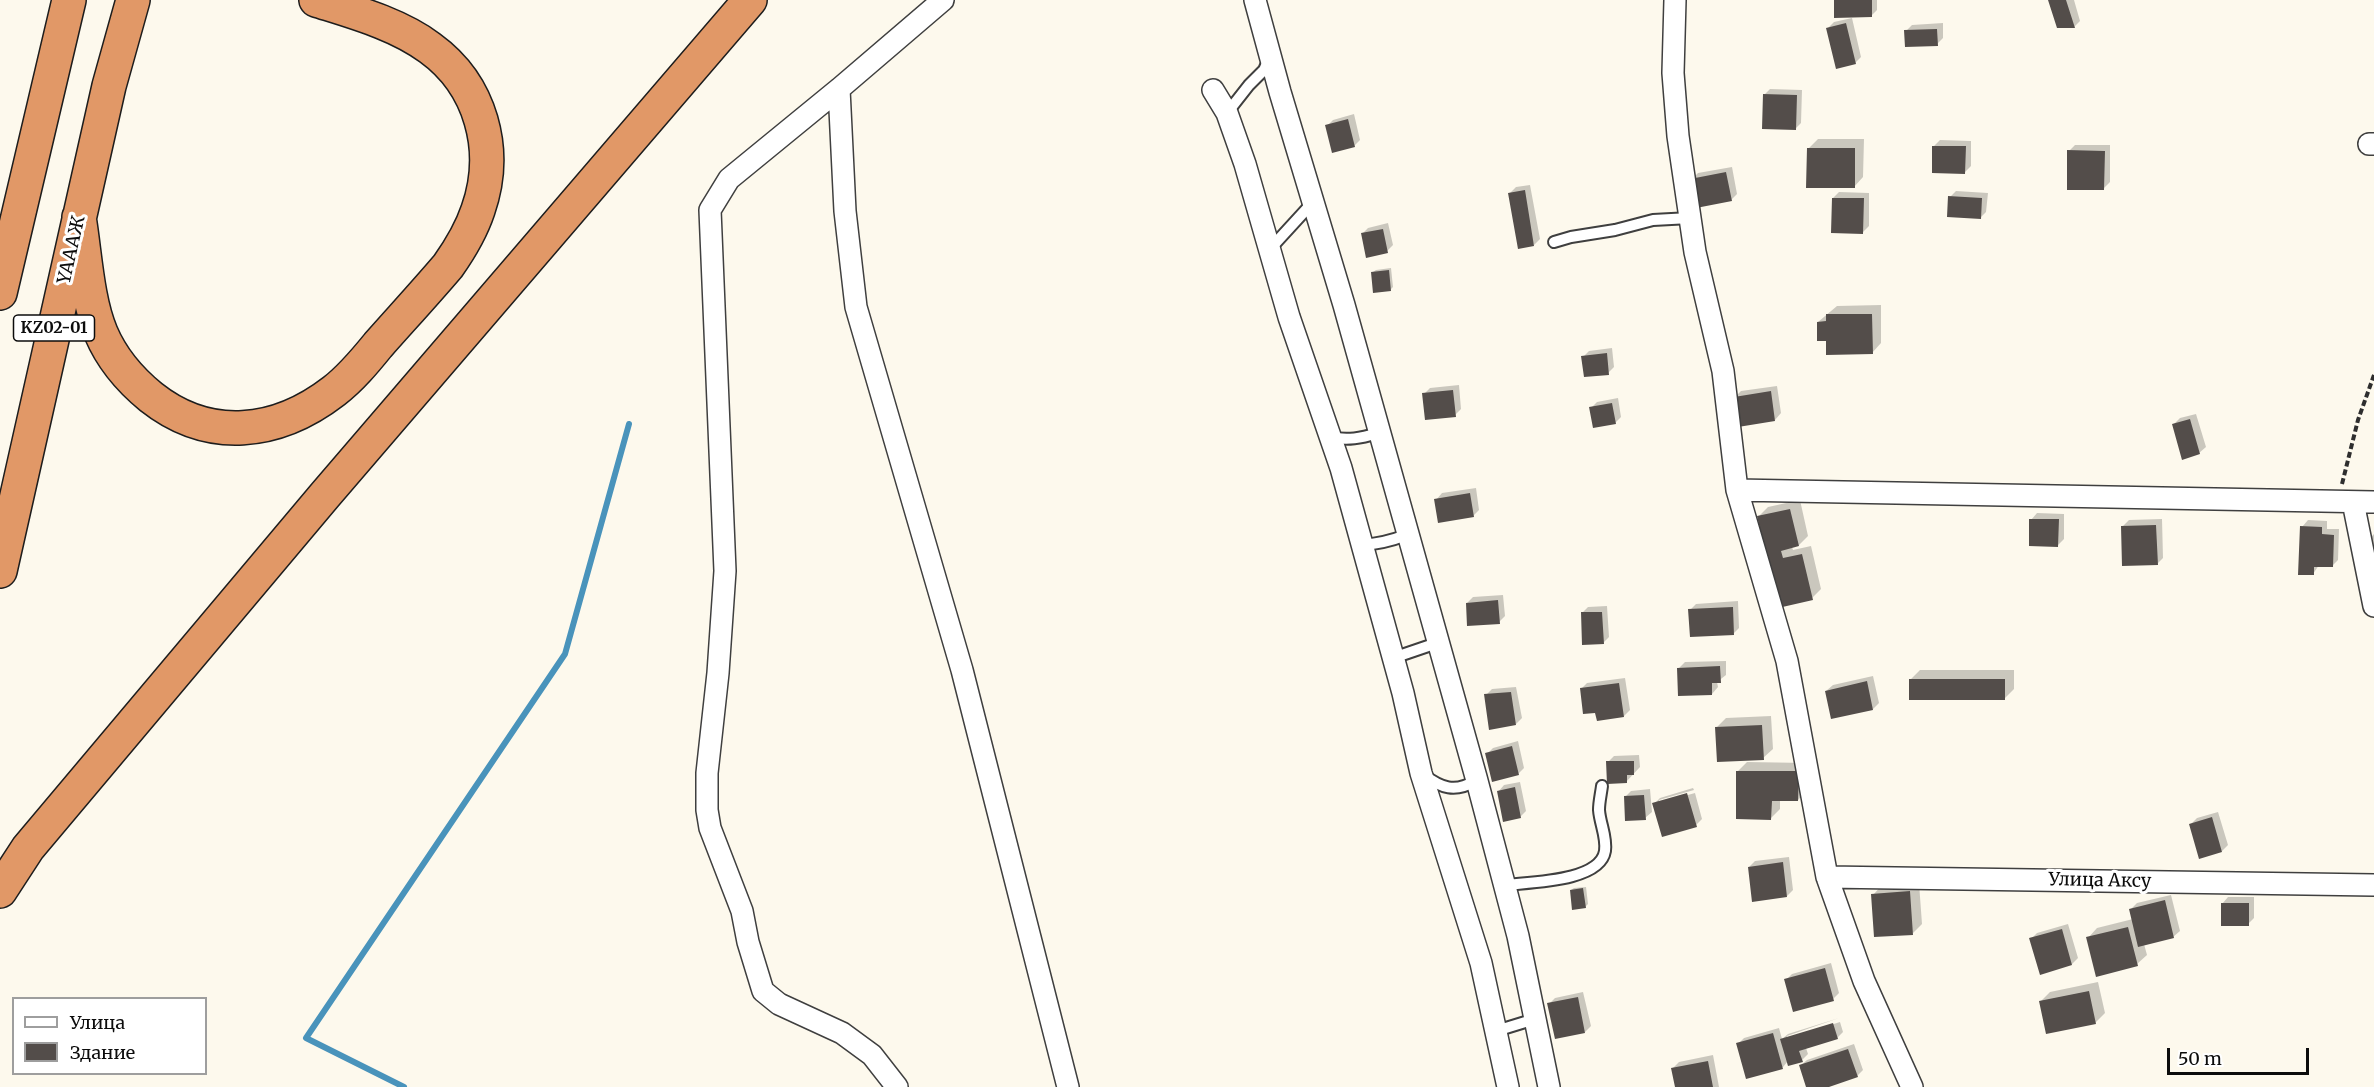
<!DOCTYPE html>
<meta charset="utf-8">
<style>
body{margin:0}
#map{position:relative;width:2374px;height:1087px;overflow:hidden;background:#fdf9ed;font-family:Merriweather,serif}
canvas{display:block}
.legend{position:absolute;left:12px;top:997px;width:195px;height:78px;box-sizing:border-box;background:#fff;border:2px solid #9e9e9e;margin:0;padding:8px 10px;list-style:none;font-size:18px;color:#0c0c0c}
.legend li{display:flex;align-items:center;gap:12px;height:30px}
.legend b{width:30px;border:2px solid #9e9e9e}
.scale{position:absolute;left:2167px;top:1048px;width:142px;height:27px;box-sizing:border-box;border:3px solid #0c0c0c;border-top:0;padding-left:8px;font-size:18px;line-height:21px;white-space:nowrap;color:#0c0c0c;-webkit-text-stroke:4px #fff;paint-order:stroke}
</style>
<div id="map">
<canvas width="2374" height="1087"></canvas>
<ul class="legend">
<li><b style="height:8px;background:#fff"></b>Улица</li>
<li><b style="height:16px;background:#534d4a"></b>Здание</li>
</ul>
<div class="scale">50 m</div>
</div>
<script>
const context = document.querySelector('canvas').getContext('2d');
context.lineJoin = 'round';
function paint(path, color) {
  context.fillStyle = color;
  context.fill(path, 'evenodd');
}
function strokePath(path, color, width, dash) {
  context.strokeStyle = color;
  context.lineWidth = width;
  context.lineCap = dash ? 'butt' : 'round';
  context.setLineDash(dash || []);
  context.stroke(path);
}
function drawText(font, color, halo, rows, align = 'center') {
  context.font = font + ' Merriweather,serif';
  context.lineWidth = 6;
  context.setLineDash([]);
  context.textBaseline = 'middle';
  context.strokeStyle = halo;
  context.fillStyle = color;
  for (const [text, x, y, turn = 0] of rows) {
    context.save();
    context.translate(x, y);
    context.rotate((+turn || 0) * Math.PI / 180);
    context.textAlign = isNaN(turn) ? turn : align;
    if (halo) context.strokeText(text, 0, 0);
    context.fillText(text, 0, 0);
    context.restore();
  }
}
paint(new Path2D(`
 M1835,0H1877V10L1871,16Z
 M2049,0H2074L2080,21L2074,27Z
 M1852,18L1861,57L1855,63L1828,28L1834,22Z
 M1943,23V38L1937,44L1906,31L1912,25Z
 M1770,89L1802,90L1801,123L1795,129L1764,95Z
 M1354,114L1360,140L1354,146L1327,126L1333,120Z
 M1818,139H1864L1863,177L1854,187L1808,149Z
 M1940,140L1971,141V166L1965,172L1934,146Z
 M2075,145H2110V182L2104,188L2069,151Z
 M1732,167L1737,194L1731,200L1692,179L1698,173Z
 M1530,185L1540,239L1534,245L1510,193L1516,187Z
 M1956,191L1988,193L1986,212L1980,218L1950,197Z
 M1839,192L1869,193V226L1863,232L1833,198Z
 M1388,223L1393,245L1387,251L1362,234L1368,228Z
 M1391,268L1393,287L1390,290L1373,272L1376,270Z
 M1881,305V343L1872,353L1828,339L1818,322L1837,306Z
 M1612,348L1614,367L1608,373L1583,357L1589,351Z
 M1459,385L1461,409L1455,415L1424,394L1430,388Z
 M1777,386L1781,413L1775,420L1735,397L1741,391Z
 M1618,398L1621,417L1615,423L1591,408L1597,402Z
 M2196,414L2206,447L2199,453L2174,424L2180,418Z
 M1476,488L1479,510L1473,516L1436,500L1442,493Z
 M1800,500L1808,536L1799,545L1792,547L1793,550L1811,546L1821,589L1812,598L1779,606L1758,517L1768,507Z
 M2037,513L2064,514V539L2058,545L2031,520Z
 M2162,519L2163,558L2157,564L2123,526L2129,520Z
 M2308,520L2327,521V529H2339L2338,560L2332,566L2319,565L2313,574L2302,527Z
 M2374,534V569L2372,570L2371,537Z
 M1503,595L1505,616L1499,622L1467,603L1473,597Z
 M1738,601L1739,628L1733,634L1690,610L1696,604Z
 M1607,606L1609,637L1603,643L1582,613L1588,607Z
 M1726,661V675L1717,682L1718,687L1712,694L1679,668L1685,662Z
 M1920,670H2014V689L2004,699L1911,679Z
 M1873,676L1879,703L1873,709L1826,691L1833,685Z
 M1625,678L1630,710L1624,716L1597,711L1581,689L1587,683Z
 M1516,687L1522,718L1516,724L1486,695L1492,689Z
 M1771,716L1773,749L1763,758L1716,728L1726,718Z
 M1518,741L1524,768L1518,774L1487,754L1493,748Z
 M1639,755L1640,767L1626,782L1608,762L1614,756Z
 M1747,762L1807,763V790L1798,800H1780V809L1771,818L1738,771Z
 M1520,782L1526,811L1520,817L1498,792L1504,785Z
 M1693,788L1694,790L1659,800V803L1695,793L1702,819L1696,825L1654,804L1660,798Z
 M1650,789L1652,812L1645,818L1625,797L1631,791Z
 M2218,812L2228,845L2222,851L2191,824L2197,818Z
 M1789,857L1793,890L1787,896L1749,867L1755,861Z
 M1919,883L1922,924L1913,933L1873,895L1882,885Z
 M1586,887L1588,904L1585,907L1571,890L1574,888Z
 M2171,895L2180,931L2173,937L2144,944L2147,955L2137,964L2088,938L2097,928L2133,919L2131,909L2137,903Z
 M2228,897H2254V918L2248,924L2222,904Z
 M2068,924L2078,958L2072,964L2041,973L2031,939L2037,933Z
 M1831,963L1839,993L1833,999L1786,980L1792,974Z
 M2098,982L2105,1013L2095,1023L2041,1001L2050,992Z
 M1583,992L1591,1026L1585,1032L1549,1004L1555,998Z
 M1839,1018L1787,1036V1039L1840,1022L1843,1032L1837,1038L1806,1048L1808,1054L1802,1060L1788,1061L1783,1067L1747,1077L1738,1044L1744,1038L1779,1028L1782,1039L1788,1034Z
 M1854,1044L1863,1070L1857,1076L1824,1087H1808L1800,1066L1807,1060Z
 M1713,1055L1719,1087H1677L1673,1068L1679,1062Z`), '#0003');
strokePath(new Path2D(`
 M404,1087L306,1038L565,654L629,424`), '#4993bb', 6);
paint(new Path2D(`
 M1834,0H1872V17L1834,18Z
 M2048,0H2066L2075,28H2057Z
 M1846,23L1856,64L1836,69L1826,28Z
 M1937,29L1938,46L1905,47L1904,30Z
 M1763,94L1797,95L1796,130L1762,129Z
 M1348,119L1355,147L1332,153L1325,125Z
 M1932,146H1966L1965,174L1932,173Z
 M1807,148H1855V188H1806Z
 M2067,150L2105,151L2104,190H2067Z
 M1726,172L1732,201L1696,208L1690,179Z
 M1525,190L1534,246L1518,249L1508,193Z
 M1948,196L1982,198L1981,219L1947,217Z
 M1832,198H1864L1863,234L1831,233Z
 M1383,229L1388,253L1366,258L1361,233Z
 M1389,270L1391,291L1373,293L1371,272Z
 M1826,314H1872L1873,354L1826,355V341H1817V322L1826,321Z
 M1607,353L1609,375L1584,377L1581,356Z
 M1453,390L1456,417L1425,420L1422,393Z
 M1771,391L1775,421L1738,427L1734,397Z
 M1612,403L1616,424L1593,428L1589,407Z
 M2190,419L2200,454L2182,460L2172,424Z
 M1470,493L1474,517L1438,523L1434,499Z
 M1790,509L1799,546L1781,551L1783,558L1802,554L1813,600L1778,608L1757,516Z
 M2029,519H2059L2058,547L2029,546Z
 M2156,525L2158,565L2122,566L2121,526Z
 M2300,526L2322,527V534L2334,535L2333,567H2314V575H2298Z
 M1498,600L1500,624L1467,626L1466,603Z
 M1733,607L1734,635L1690,637L1688,609Z
 M1581,612H1602L1604,644L1582,645Z
 M1720,666L1721,683H1712V695L1678,696L1677,668Z
 M1909,679H2005V700H1909Z
 M1867,681L1873,710L1831,719L1825,691Z
 M1619,683L1624,717L1597,721L1595,713L1583,714L1580,688Z
 M1511,692L1516,725L1489,730L1484,694Z
 M1762,725L1764,760L1717,762L1715,727Z
 M1512,746L1519,775L1492,782L1485,753Z
 M1606,761H1634V775H1627V783L1607,784Z
 M1736,771H1799L1798,801H1772L1771,820L1736,819Z
 M1515,787L1521,818L1503,822L1497,791Z
 M1687,793L1697,827L1662,837L1652,803Z
 M1644,795L1646,820L1625,821L1624,796Z
 M2212,817L2222,852L2199,859L2189,824Z
 M1783,862L1787,897L1752,902L1748,867Z
 M1583,888L1586,908L1572,910L1570,890Z
 M1910,891L1913,935L1874,937L1871,894Z
 M2165,900L2174,938L2138,947L2129,909Z
 M2221,903H2249V926H2221Z
 M2128,927L2138,966L2096,977L2086,937Z
 M2062,929L2072,965L2040,975L2029,938Z
 M1825,968L1834,1001L1793,1012L1784,979Z
 M2089,991L2096,1024L2046,1034L2039,1001Z
 M1578,997L1585,1033L1555,1039L1547,1003Z
 M1833,1023L1838,1039L1799,1051L1803,1062L1788,1066L1780,1039Z
 M1773,1033L1783,1069L1746,1079L1736,1043Z
 M1848,1049L1858,1077L1829,1087H1806L1799,1065Z
 M1708,1061L1713,1087H1675L1671,1068Z`), '#534d4a');
const lane = new Path2D(`
 M1227,113L1249,85L1264,70L1269,59
 M1554,242L1571,237L1615,230L1653,220L1690,218
 M1270,249L1314,201
 M1330,437C1348,441 1361,438 1378,433L1377,428
 M1361,545C1378,544 1391,541 1406,535V531
 M1393,658L1437,643
 M1424,775C1441,788 1455,793 1475,781L1474,775
 M1505,885C1529,882 1600,882 1605,851C1607,837 1600,824 1599,810C1599,802 1601,794 1602,786
 M1496,1031L1535,1019`);
const street = new Path2D(`
 M1255,0L1280,92L1344,305L1476,777L1518,936L1549,1087
 M1675,0L1673,73L1678,136L1695,252L1723,371L1737,490L1787,661L1827,877L1864,981L1912,1087
 M839,89L845,211L856,307L962,670L1068,1087
 M1213,90L1227,113L1245,164L1289,317L1341,468L1403,693L1421,773L1481,963L1508,1087
 M2369,144H2374
 M1737,490L2374,502
 M2353,502L2374,606
 M1827,877L2374,885
 M897,1087L872,1055L842,1033L779,1004L763,991L748,942L742,911L710,828L707,810V773L718,673L725,571L710,210L729,179L839,89L943,0`);
const highway = new Path2D(`
 M79,217C85,253 87,300 101,333C112,359 129,379 151,397C209,443 277,435 334,391C351,378 365,361 378,345C401,319 425,293 448,266C460,249 471,231 478,210C499,150 481,85 430,48C398,24 354,12 316,0
 M0,293L69,0
 M0,571L109,86L133,0
 M0,891L28,848L325,495L750,0`);
strokePath(lane, '#3f3f3f', 14);
strokePath(street, '#3f3f3f', 24);
strokePath(highway, '#1d1d1d', 36);
strokePath(new Path2D(`
 M2342,484L2358,420L2374,375`), '#2e2e2e', 4, [6, 3]);
strokePath(lane, '#fff', 10);
strokePath(street, '#fff', 21);
strokePath(highway, '#e19867', 33);
for (const [x, y, w] of [
 [54,328,81]
]) {
  const box = new Path2D();
  box.roundRect(x - w / 2, y - 13, w, 26, 4.5);
  context.fillStyle = '#fff';
  context.fill(box);
  strokePath(box, '#0c0c0c', 1.5);
}
drawText('bold 16px', '#0c0c0c', null, [
 ["KZ02-01",54,328]
]);
drawText('18px', '#0c0c0c', '#fff', [
 ["ҮАААЖ",72,250,-77],
 ["Улица Аксу",2100,881,1]
]);
</script>
